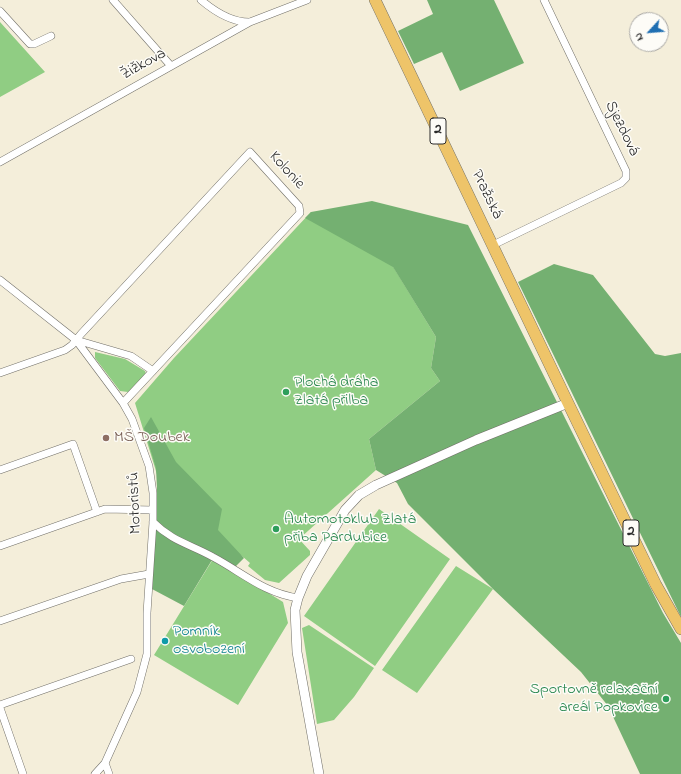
<!DOCTYPE html>
<meta charset="utf-8">
<style>
body{margin:0}
#map{position:relative;width:681px;height:774px;overflow:hidden;background:#f4eeda;font-family:"Indie Flower",sans-serif}
canvas{display:block}
.north{position:absolute;left:629px;top:12px;width:40px;height:40px;box-sizing:border-box;background:#fdfcf7;border:1px solid #a9a8a5;border-radius:50%;rotate:244deg;font-size:11px;font-weight:700;line-height:16px;text-align:center;color:#2b2b2b}
.north::after{content:'';display:block;margin:auto;width:14px;height:18px;background:#1f6fb2;clip-path:polygon(50% 0,100% 100%,50% 72%,0 100%)}
</style>
<div id="map">
<canvas width="681" height="774"></canvas>
<div class="north">N</div>
</div>
<script>
const context = document.querySelector('canvas').getContext('2d');
context.lineJoin = 'round';
function paint(path, color) {
  context.fillStyle = color;
  context.fill(path, 'evenodd');
}
function strokePath(path, color, width, dash) {
  context.strokeStyle = color;
  context.lineWidth = width;
  context.lineCap = dash ? 'butt' : 'round';
  context.setLineDash(dash || []);
  context.stroke(path);
}
function drawText(font, color, halo, rows, align = 'center') {
  context.font = font + ' "Indie Flower",sans-serif';
  context.lineWidth = 3;
  context.setLineDash([]);
  context.textBaseline = 'middle';
  context.strokeStyle = halo;
  context.fillStyle = color;
  for (const [text, x, y, turn = 0] of rows) {
    context.save();
    context.translate(x, y);
    context.rotate((+turn || 0) * Math.PI / 180);
    context.textAlign = isNaN(turn) ? turn : align;
    if (halo) context.strokeText(text, 0, 0);
    context.fillText(text, 0, 0);
    context.restore();
  }
}
paint(new Path2D(`
 M0,22L45,72L0,97Z
 M311,212L361,214L436,337L431,368L440,381L369,439L376,470L299,539L310,551V555L279,583L265,580L248,566L250,563L242,556L168,510L135,403L174,358Z
 M95,352L125,359L145,371L146,374L128,392L120,391L95,358Z
 M379,509L450,559L375,666L304,616Z
 M213,559L283,602L288,623L238,705L154,655Z
 M456,566L493,589L417,693L382,670Z
 M309,625L374,668L354,697L334,720L317,724L302,628Z`), '#90cd83');
paint(new Path2D(`
 M427,0H494L524,63L460,91L442,52L414,64L398,31L433,14Z
 M372,201L468,225L663,613L681,643V774H640L608,706L581,672L493,589L408,504L397,483L376,470L369,439L440,381L431,368L436,337L393,267L305,218L311,212Z
 M554,264L593,275L655,354L665,356L681,353V617L518,282Z
 M151,417L176,462L222,509L218,530L244,558L235,567L215,555L184,606L152,589L157,489L156,468L144,428Z`), '#74b071');
const minor = new Path2D(`
 M113,0L171,66
 M201,0C214,11 232,22 249,22
 M0,11L30,44H34L51,36
 M0,162L250,22L307,0
 M493,245L621,183L626,178V171L544,0
 M0,280L76,340L123,403L132,419L149,466L153,493V522L147,613V654L137,692L105,763L109,774
 M76,340L131,356L153,371
 M0,373L65,350L72,345L81,334L250,152L299,206L300,213L123,403
 M0,470L73,444L97,512
 M153,522C173,542 190,544 213,557C243,573 264,593 298,598
 M0,546L105,509L153,510
 M0,621L121,579L149,574
 M0,705L131,659
 M0,708L23,774
 M95,774L105,763`);
const tertiary = new Path2D(`
 M319,774L297,652L295,610L298,598L307,576L345,510L359,495L376,485L476,440L568,403`);
const primary = new Path2D(`
 M375,0L568,403L656,585L681,629`);
strokePath(minor, '#716f68', 8);
strokePath(tertiary, '#716f68', 10);
strokePath(primary, '#716f68', 12);
strokePath(minor, '#fff', 7);
strokePath(tertiary, '#fff', 9);
strokePath(primary, '#eec469', 11);
for (const [x, y, r, color] of [
 [286,392,4,"#2e9e5b"],
 [106,438,4,"#8d6e63"],
 [276,529,4,"#2e9e5b"],
 [165,641,4,"#0f9aa8"],
 [666,699,4,"#2e9e5b"]
]) {
  const dot = new Path2D();
  dot.arc(x, y, r, 0, 2 * Math.PI);
  context.fillStyle = color;
  context.fill(dot);
  strokePath(dot, '#fdfcf7', 1.5);
}
for (const [x, y, w] of [
 [438,131,16],
 [631,533,16]
]) {
  const box = new Path2D();
  box.roundRect(x - w / 2, y - 13, w, 26, 3);
  context.fillStyle = '#fdfcf7';
  context.fill(box);
  strokePath(box, '#2b2b2b', 1);
}
drawText('bold 15px', '#2b2b2b', null, [
 ["2",438,131],
 ["2",631,533]
]);
drawText('16px', '#2b2b2b', '#fdfcf7', [
 ["Žižkova",144,65,-29],
 ["Sjezdová",621,129,64],
 ["Kolonie",286,171,48],
 ["Pražská",486,195,64],
 ["Motoristů",136,503,-92]
]);
drawText('16px', '#27864d', '#fdfcf7', [
 ["Plochá dráha",294,383],
 ["Zlatá přilba",294,401],
 ["Automotoklub Zlatá",284,520],
 ["přiba Pardubice",284,538],
 ["Sportovně relaxační",658,690,"right"],
 ["areál Popkovice",658,708,"right"]
], 'left');
drawText('16px', '#785e54', '#fdfcf7', [
 ["MŠ Doubek",114,438]
], 'left');
drawText('16px', '#0d838f', '#fdfcf7', [
 ["Pomník",173,632],
 ["osvobození",173,650]
], 'left');
</script>
